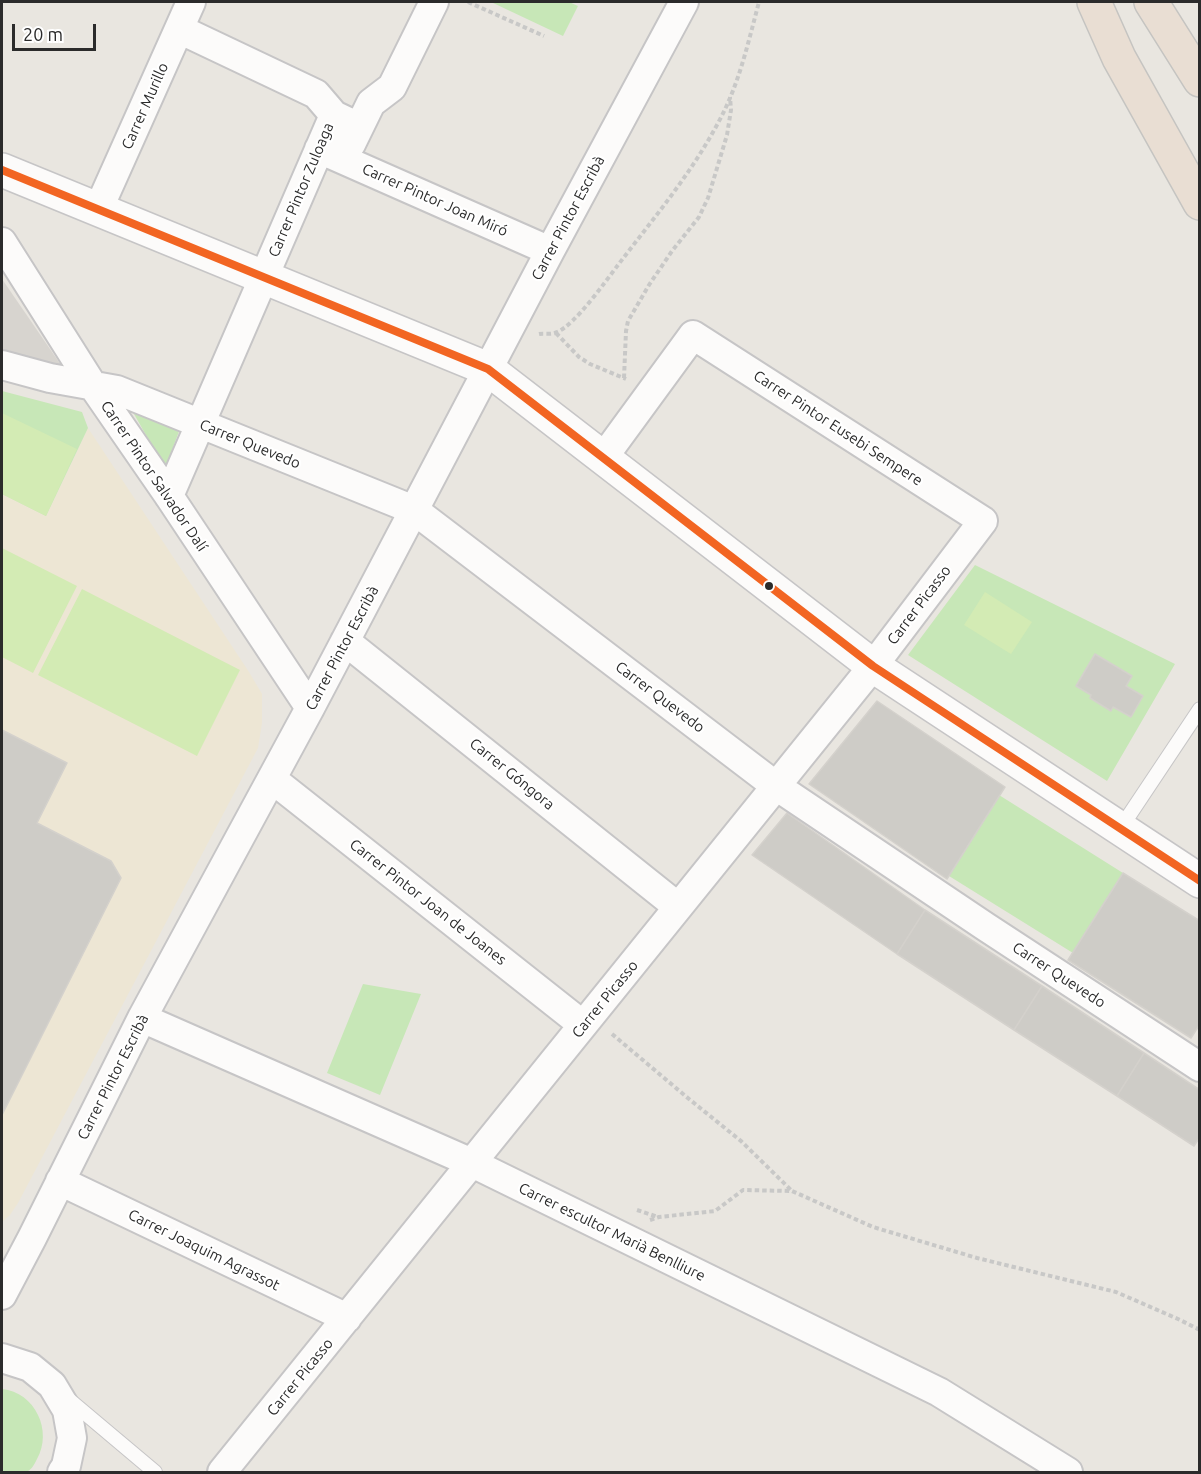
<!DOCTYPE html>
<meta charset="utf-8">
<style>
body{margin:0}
#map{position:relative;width:1201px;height:1474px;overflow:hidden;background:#e9e6e0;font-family:Ubuntu,sans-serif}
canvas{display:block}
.frame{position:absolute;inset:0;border:3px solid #2b2b2b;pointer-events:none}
.scale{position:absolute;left:12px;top:24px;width:84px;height:27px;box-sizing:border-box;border:3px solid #2b2b2b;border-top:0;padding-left:8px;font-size:18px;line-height:21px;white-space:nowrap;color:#2b2b2b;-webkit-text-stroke:4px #fff;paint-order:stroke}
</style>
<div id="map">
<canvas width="1201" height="1474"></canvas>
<div class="frame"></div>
<div class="scale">20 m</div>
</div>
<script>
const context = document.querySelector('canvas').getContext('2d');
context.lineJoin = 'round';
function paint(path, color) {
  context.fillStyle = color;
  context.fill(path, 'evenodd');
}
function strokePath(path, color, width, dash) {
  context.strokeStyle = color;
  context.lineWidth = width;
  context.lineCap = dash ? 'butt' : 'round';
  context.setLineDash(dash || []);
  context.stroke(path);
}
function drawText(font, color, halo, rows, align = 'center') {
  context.font = font + ' Ubuntu,sans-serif';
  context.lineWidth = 4.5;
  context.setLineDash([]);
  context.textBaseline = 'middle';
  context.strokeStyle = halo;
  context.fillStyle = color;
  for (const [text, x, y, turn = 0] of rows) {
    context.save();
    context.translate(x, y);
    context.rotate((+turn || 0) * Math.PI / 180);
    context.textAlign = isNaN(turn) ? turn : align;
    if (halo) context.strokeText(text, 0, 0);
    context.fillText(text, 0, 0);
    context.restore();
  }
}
paint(new Path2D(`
 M88,428L249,672L262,694V723L258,748L18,1203L10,1215L2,1222V494L46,515Z`), '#ede6d4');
paint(new Path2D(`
 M491,2H569L578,6L563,36Z
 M2,391L82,412L88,428L46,516L2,494Z
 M129,405L181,426L165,469Z
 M975,565L1175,664L1107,781L908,655Z
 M999,795L1123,873L1073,953L949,876Z
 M363,984L421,994L380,1095L327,1073Z
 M2,1389C35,1392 53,1431 37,1459C34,1465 31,1471 25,1472C18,1474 9,1473 2,1472Z`), '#c7e7b7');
paint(new Path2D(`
 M2,413L77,449L46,516L2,494Z
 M2,548L77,586L33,673L2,657Z
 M82,589L240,670L197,756L38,675Z
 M985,592L1032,622L1011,654L964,625Z`), '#d3ebb4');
paint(new Path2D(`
 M2,279L63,368L2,354Z`), '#d7d4cf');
const building = new Path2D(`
 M1095,654L1132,676L1126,686L1143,696L1131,717L1113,707L1111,711L1090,698L1091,695L1076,686Z
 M877,701L1005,787L947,879L809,784Z
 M2,730L67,763L37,823L111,861L121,878L2,1115Z
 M787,813L925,910L897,954L752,855Z
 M1123,873L1200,921V1024L1191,1038L1068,960Z
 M925,910L1042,986L1014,1030L897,954Z
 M1042,986L1144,1053L1117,1096L1014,1030Z
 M1144,1053L1200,1090V1137L1194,1146L1117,1096Z`);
paint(building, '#ceccc7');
strokePath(building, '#d4d1cc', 1.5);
const service = new Path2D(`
 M1120,829L1200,709
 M67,1398L155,1472`);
const minor = new Path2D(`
 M179,29L316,94L334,115L359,127
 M351,144L371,103L392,87L434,2
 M319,149L550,251
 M98,210L191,2
 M2,242L93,386L169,496L310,708
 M2,365L50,378L117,390L414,510L776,786L986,927L1200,1067
 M169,496L334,115
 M345,641L678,907
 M272,779L583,1025
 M142,1018L472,1163L939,1392L1068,1472
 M60,1181L347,1318
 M2,1295L32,1238L142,1018L310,708L550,251L684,2
 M2,1358L30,1367L52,1385L67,1410L72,1438L66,1466L62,1472
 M222,1472L873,666L983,521L693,335L603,458`);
const tertiary = new Path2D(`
 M2,170L488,369L873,666L1200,881`);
const motorway = new Path2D(`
 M1094,2L1119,58L1200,203
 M1151,2L1200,80`);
strokePath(service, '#c6c5c6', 16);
strokePath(minor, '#c6c5c6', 32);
strokePath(tertiary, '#c6c5c6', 36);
strokePath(motorway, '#c5c4c1', 36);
strokePath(new Path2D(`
 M468,2L544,36
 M556,333L579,357L590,364L626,379
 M539,334C544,333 552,335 557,332C575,325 605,282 618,265C653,219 691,174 718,123C739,85 748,43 759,2
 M624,378L626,331L628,321L649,285L672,251L699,217L708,198L727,135L731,110L730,97
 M612,1034L689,1099L741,1141L791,1190
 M637,1210L658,1217
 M650,1220L659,1217L715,1211L743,1190L792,1191L873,1227L977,1258L1116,1292L1178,1319L1200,1330`), '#c8c8c7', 4, [4.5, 3]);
strokePath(service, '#fcfbfa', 14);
strokePath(minor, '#fcfbfa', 28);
strokePath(tertiary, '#fcfbfa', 33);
strokePath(motorway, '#e9ded3', 33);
strokePath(new Path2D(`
 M2,170L488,369L873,666L1200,881`), '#f26522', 8);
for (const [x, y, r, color] of [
 [769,586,5,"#2b2b2b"]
]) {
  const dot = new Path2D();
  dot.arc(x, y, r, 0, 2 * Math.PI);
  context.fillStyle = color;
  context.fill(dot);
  strokePath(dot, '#fff', 2);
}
drawText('15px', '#2b2b2b', '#fff', [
 ["Carrer Murillo",145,106,-66],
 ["Carrer Pintor Zuloaga",301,190,-67],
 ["Carrer Pintor Joan Miró",435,200,24],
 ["Carrer Pintor Escribà",568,218,-62],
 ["Carrer Pintor Eusebi Sempere",838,428,33],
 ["Carrer Quevedo",250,444,22],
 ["Carrer Pintor Salvador Dalí",154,476,56],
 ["Carrer Picasso",919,605,-53],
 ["Carrer Pintor Escribà",342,648,-62],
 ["Carrer Quevedo",660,697,37],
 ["Carrer Góngora",512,774,39],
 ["Carrer Pintor Joan de Joanes",428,902,38],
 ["Carrer Quevedo",1059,975,33],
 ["Carrer Picasso",605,999,-51],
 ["Carrer Pintor Escribà",113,1077,-63],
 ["Carrer escultor Marià Benlliure",612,1232,26],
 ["Carrer Joaquim Agrassot",204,1250,26],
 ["Carrer Picasso",300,1377,-51]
]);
</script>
